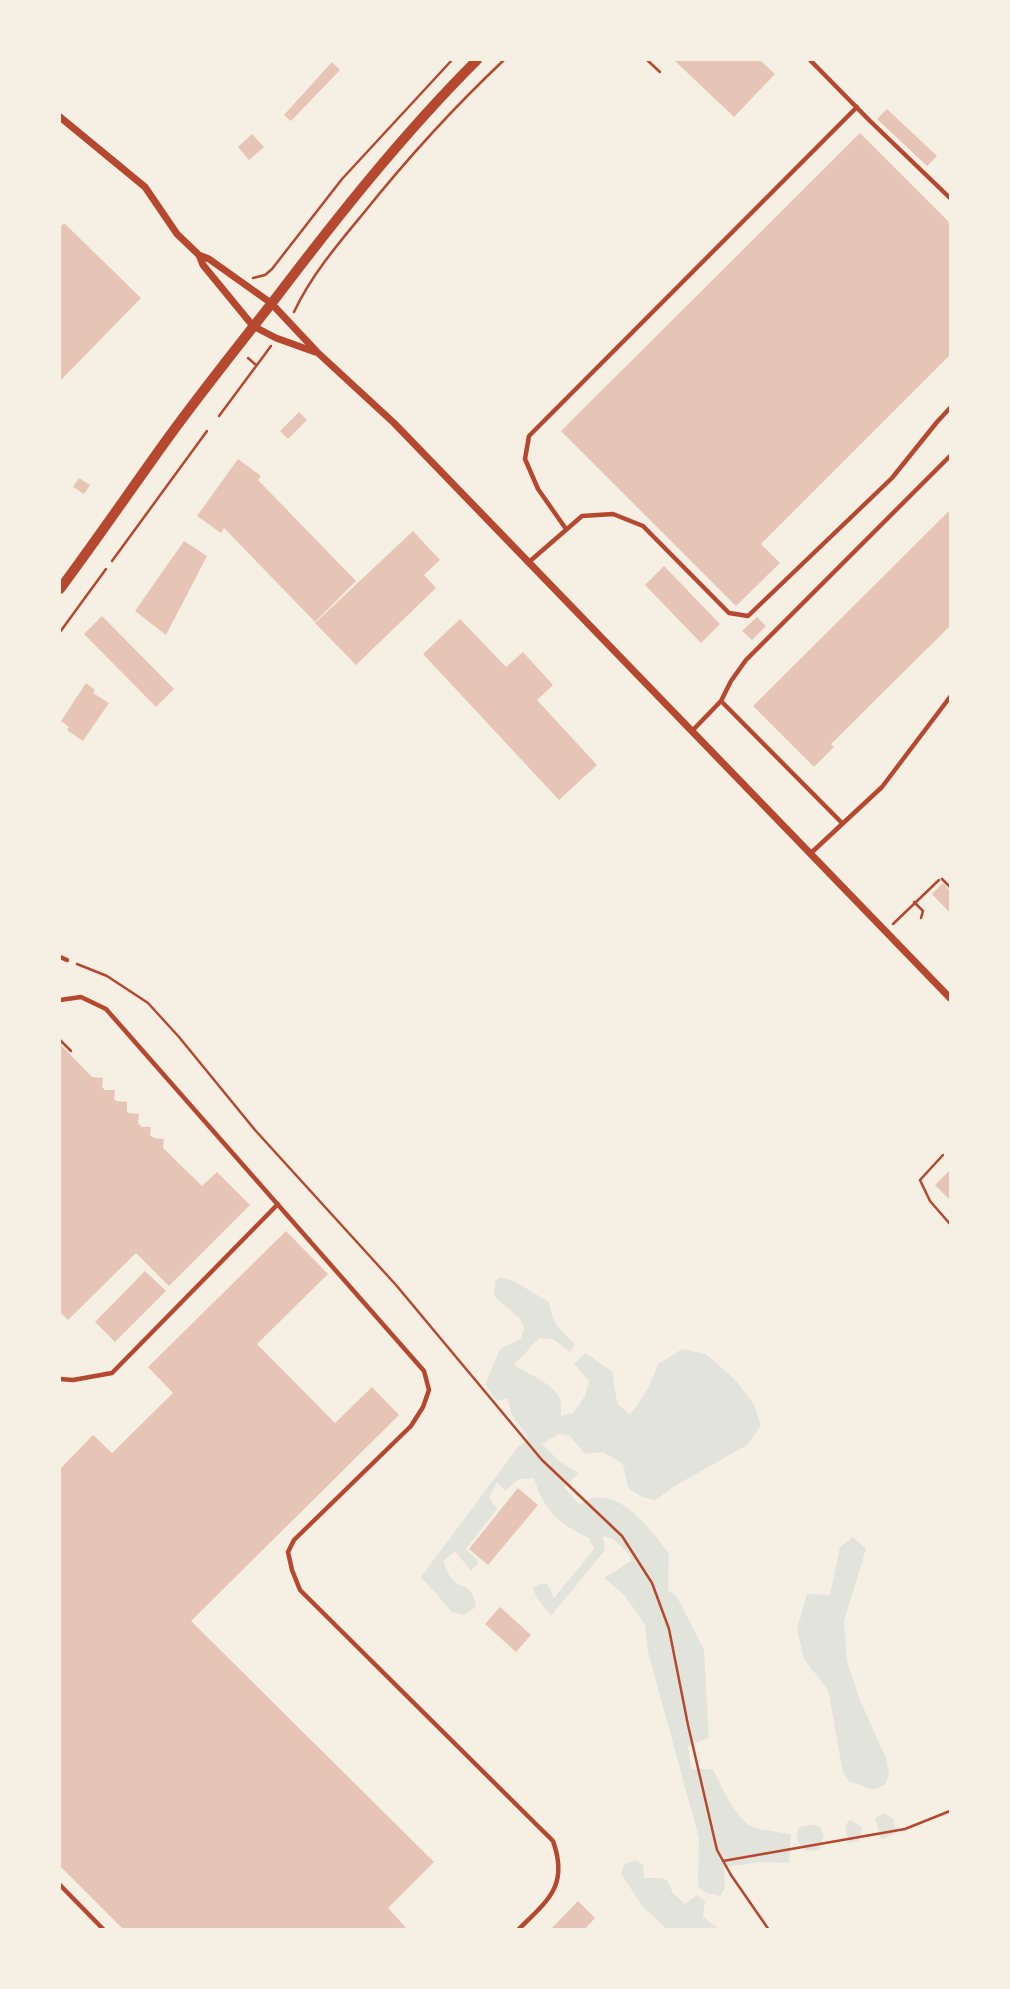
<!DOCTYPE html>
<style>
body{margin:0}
#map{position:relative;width:1010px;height:1989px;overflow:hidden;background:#f6efe4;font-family:Manrope,sans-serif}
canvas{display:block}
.frame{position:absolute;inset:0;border:61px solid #f6efe4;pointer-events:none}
</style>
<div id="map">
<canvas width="1010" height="1989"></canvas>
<div class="frame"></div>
</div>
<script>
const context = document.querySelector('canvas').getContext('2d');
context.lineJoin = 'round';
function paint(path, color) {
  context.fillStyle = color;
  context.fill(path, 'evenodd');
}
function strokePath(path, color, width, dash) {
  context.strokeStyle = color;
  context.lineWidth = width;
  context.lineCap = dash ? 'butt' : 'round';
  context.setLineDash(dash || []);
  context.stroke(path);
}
paint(new Path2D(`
 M501,1277L517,1283L549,1302C552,1323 560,1330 575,1344L570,1352L553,1339L539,1338L514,1365C529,1375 552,1382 560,1399C562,1404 561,1411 561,1416L573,1413L585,1396L589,1381L574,1364L585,1353L612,1371L617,1403L630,1415L648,1389L658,1364L682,1349L706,1354L735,1380L754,1404L761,1426L747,1445L673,1487L656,1500L642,1497L628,1488L623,1464L603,1452L585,1454L570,1436L559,1434L542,1444L560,1462L579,1473L564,1487L580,1505C584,1502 590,1498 595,1498C625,1493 652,1533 669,1553L668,1590L677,1597L704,1650L709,1738L688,1746L691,1769H713C720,1784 737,1821 753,1827C765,1831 779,1831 791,1835L789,1863L761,1862L724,1867L725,1888L720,1896L704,1892L698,1886L699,1838L648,1652L645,1625L624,1595L604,1578L631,1561L630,1555L613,1539L603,1536L605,1550L551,1616L537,1598L533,1588L540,1584H547L554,1598L594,1549L589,1538C559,1524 544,1511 534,1478L519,1479L505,1491L497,1482L489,1497L497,1509L466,1549L479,1562L471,1571L455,1551L443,1562C446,1568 448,1574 451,1578C462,1592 471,1579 476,1607L464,1615L452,1612L421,1577L518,1447L529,1438L512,1415L507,1398L497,1401L485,1384L500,1349L521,1339L524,1327L520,1319L494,1296L495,1281Z
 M853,1537L866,1549L844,1621L847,1661L860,1700L886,1758L889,1774L885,1785L872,1790L849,1781L843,1772L828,1690L804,1659L797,1629L807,1594L830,1595L840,1547Z
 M885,1813L893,1819L897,1833L881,1839L875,1818Z
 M850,1820L862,1827L859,1841L849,1843L845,1825Z
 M810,1825L819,1826L824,1835L819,1850L806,1851C798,1843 794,1838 799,1827Z
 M636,1860L643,1865L644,1878H661L667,1880L673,1893L685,1904L697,1895L705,1901L703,1917L719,1929H667L643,1907L621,1874L624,1864Z`), '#e2e4dc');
paint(new Path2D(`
 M674,60H760L775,74L734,117Z
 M332,62L340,70L291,121L284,115Z
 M887,109L937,156L927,166L877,119Z
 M860,133L950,223V355L761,544L780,563L736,606L561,431Z
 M252,134L264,147L249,160L238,147Z
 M64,223L141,298L60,381V227Z
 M299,412L307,420L288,439L280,431Z
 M238,459L261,476L258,480L356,581L315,622L224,528L221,533L197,516Z
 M79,478L90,485L84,494L73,487Z
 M950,510V626L831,744L834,747L814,767L753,706Z
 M413,531L440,560L424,575L436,588L356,665L315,623Z
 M184,541L207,556L166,635L135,611Z
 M664,566L720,624L701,643L645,585Z
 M102,616L174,689L156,707L84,634Z
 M757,617L766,626L752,640L742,631Z
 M460,619L506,667L523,652L553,685L537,700L597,765L559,800L423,654Z
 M86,683L95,690L93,693L109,703L83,741L67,730L69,727L61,721Z
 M943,883L950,891V913L932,894Z
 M60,1044L92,1077L103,1078L102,1087L105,1090H115L114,1099L117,1101L127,1102V1111L128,1113L139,1114L138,1123L142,1127H151L150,1135L154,1138L164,1139L163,1148L202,1186L217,1172L250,1205L169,1286L136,1253L68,1320L60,1312Z
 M949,1171L950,1173V1200L935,1185Z
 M286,1231L328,1274L257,1344L335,1423L372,1387L399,1415L191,1621L434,1862L388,1908L408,1930H124L60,1866V1469L93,1435L112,1453L173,1393L148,1367Z
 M145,1271L166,1291L115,1342L95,1322Z
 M518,1488L538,1505L488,1565L469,1549Z
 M500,1607L531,1635L516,1652L485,1624Z
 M578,1901L595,1918L584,1930H550Z`), '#e6c5b7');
strokePath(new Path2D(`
 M647,60L660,72
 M253,278L265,275L272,269L342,179L452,60
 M294,312C311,276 337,245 362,215C406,160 453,108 504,60
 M248,358L256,365
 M219,416L271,346
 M112,561L207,431
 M60,632L106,569
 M942,879L950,887
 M914,902L923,911L921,918
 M893,924L939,880
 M77,964L107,976L148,1003L179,1037L255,1130L396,1285L542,1460L622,1536L652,1583L669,1629L688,1725L717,1850L731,1875L769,1930
 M60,1040L71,1051
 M943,1155L920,1180L930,1201L950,1224
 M723,1861L905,1829L950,1811`), '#b5482f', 2.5);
strokePath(new Path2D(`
 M810,60L870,121L950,198
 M566,529L538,489L525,459L529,436L857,107
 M529,562L582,516L613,514L643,526L729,613L748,616L892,478L937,422L950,408
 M721,701L842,823
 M692,731L721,701L731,681L746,660L950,456
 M811,853L882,787L950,697
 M60,957L67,960
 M60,1000L81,997L106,1009L424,1371L429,1390L423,1407L411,1426L294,1540L288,1552L292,1570L300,1590L553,1841C569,1886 548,1900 518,1930
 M60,1379L73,1380L112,1373L278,1204
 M60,1885L104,1930`), '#b5482f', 4.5);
strokePath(new Path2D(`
 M60,117L145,187L177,234L199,255L209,259L271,303L317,352L394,423L950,998
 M199,255L203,265L253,326L276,338L315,352`), '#b5482f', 7);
strokePath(new Path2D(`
 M60,589C97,539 132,488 168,438C202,391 239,345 275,299C338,216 403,134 477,60`), '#b5482f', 10);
</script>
